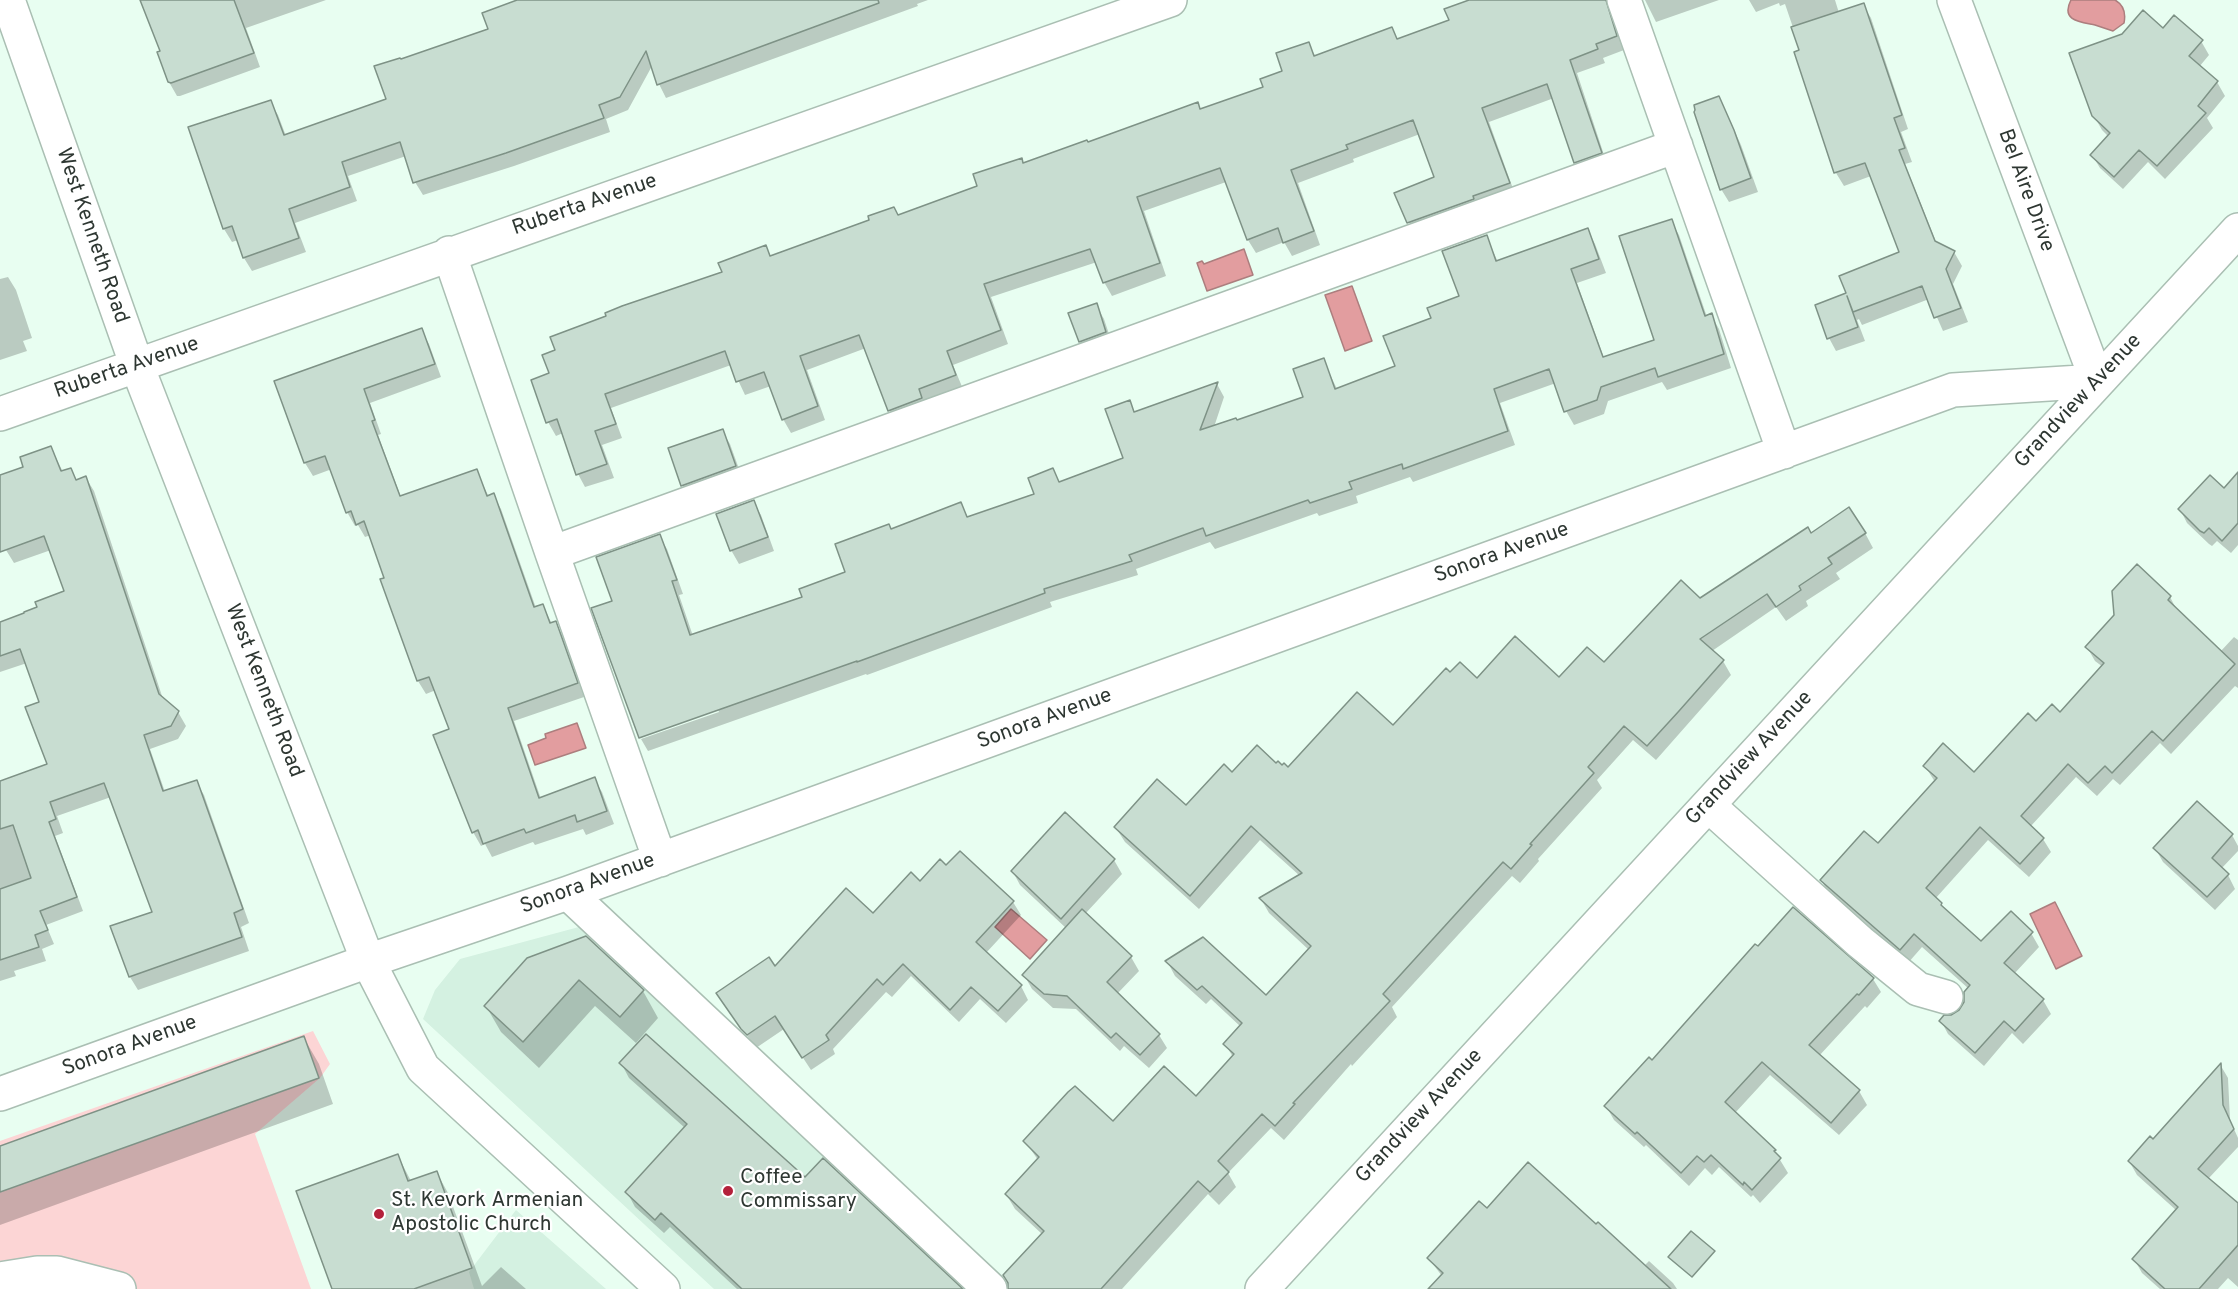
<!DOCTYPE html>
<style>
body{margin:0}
canvas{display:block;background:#e8fef1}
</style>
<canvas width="2238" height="1289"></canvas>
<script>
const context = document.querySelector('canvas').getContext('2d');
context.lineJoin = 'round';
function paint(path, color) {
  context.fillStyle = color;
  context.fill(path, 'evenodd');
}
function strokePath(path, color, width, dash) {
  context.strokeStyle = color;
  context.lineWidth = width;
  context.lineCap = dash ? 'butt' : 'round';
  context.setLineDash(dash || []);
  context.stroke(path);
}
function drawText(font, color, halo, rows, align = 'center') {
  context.font = font + ' Overpass,sans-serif';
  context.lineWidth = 4.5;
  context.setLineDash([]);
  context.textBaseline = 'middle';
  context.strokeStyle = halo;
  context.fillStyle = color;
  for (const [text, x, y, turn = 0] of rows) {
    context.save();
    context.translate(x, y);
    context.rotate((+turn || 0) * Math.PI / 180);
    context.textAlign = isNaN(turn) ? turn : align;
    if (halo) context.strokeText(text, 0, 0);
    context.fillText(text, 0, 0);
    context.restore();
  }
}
paint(new Path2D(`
 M590,924L978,1289H714L423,1019L435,990L460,959Z
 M516,1210L606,1289H474L469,1272Z`), '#d4f1e1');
paint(new Path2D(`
 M313,1031L330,1064L320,1078L255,1134L311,1289H0V1141Z`), '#fcd5d5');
const water = new Path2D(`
 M2071,0H2115C2124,5 2126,13 2124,23L2113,31C2107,29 2101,27 2095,25C2081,22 2060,21 2071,0Z
 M1244,249L1253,275L1207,291L1197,263L1202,261L1204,264Z
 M1352,286L1372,341L1345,351L1325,295Z
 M577,723L586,748L535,765L528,745L546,738L545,734Z
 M2055,902L2082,956L2056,969L2030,914Z
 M1011,909L1047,940L1030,959L995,927Z`);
paint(water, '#e29d9f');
strokePath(water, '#ac7e7e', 1.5);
paint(new Path2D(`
 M142,0H326L246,28L260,67L180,96H177L169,82L162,52Z
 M516,0H928L917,4L918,6L666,98L659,84L652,66L628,110L606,119L610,132L514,166L423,195L415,182L406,156L348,176L357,201L295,223L306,252L252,271L244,258L238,240L232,242L224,229L270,102L278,115L286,136L387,100L401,61L489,30Z
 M1474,0H1619L1613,10V21L1624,50L1603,58L1605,63L1577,73L1608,167L1584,176L1576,162L1554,98L1489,122L1516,197L1416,236L1396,194L1436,178L1420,134L1353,159L1354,162L1298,183L1320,245L1292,256L1284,242L1256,253L1248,240L1226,182L1144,211L1166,276L1112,296L1104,282L1097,262L991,297L1008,344L953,365L963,389L897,424L890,411L866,348L807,370L825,420L791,433L783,419L771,386L745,395L731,365L611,408L622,438L602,445L614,478L585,487L578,474L563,433L556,436L548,422L551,374L766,247L771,257L898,216L979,187L1023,164L1088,144L1197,104L1201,110L1265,88L1284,72L1308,44L1316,57L1391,29L1398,40L1450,21Z
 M1645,0H1719L1656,22Z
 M1749,0H1835L1839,13L1863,5L1871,18L1908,129L1901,132L1912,162L1905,164L1937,244L1954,252L1962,266L1953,284L1968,322L1943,331L1929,299L1862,325L1859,319L1857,320L1865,341L1836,351L1829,338L1847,294L1901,253L1871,176L1844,186L1836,173L1796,53L1801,51L1785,4L1780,6L1779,3L1756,12Z
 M2163,30L2201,41L2209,55L2199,67L2217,82L2225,96L2207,118L2213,128L2165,179L2148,162L2123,189L2100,168L2092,155L2109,137L2102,130L2094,116Z
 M1726,112L1741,145L1758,192L1729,202L1721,189Z
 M1671,221L1679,235L1707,317L1711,315L1719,329L1731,368L1667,390L1662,382L1608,401L1604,414L1574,425L1566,411L1556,383L1500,403L1515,445L1413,482L1410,477L1356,496L1358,503L1319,516L1317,513L1215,549L1210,542L1136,569L1138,575L1050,602L1052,607L867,675L866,674L648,751L641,739L719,712L718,709L640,736V738L626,698L614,601L659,536L667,549L683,594L679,595L693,636L804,598L847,573L891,530L960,503L968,517L1036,494L1053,470L1060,483L1125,459L1129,402L1135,413L1217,384L1224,397L1214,427L1237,422L1305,398L1323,360L1337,389L1396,367L1433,318L1461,297L1486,236L1498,262L1588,230L1595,244L1606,273L1577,283L1604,358L1656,341Z
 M8,277L16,290L32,338L23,341L27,351L0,360V279Z
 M1096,305L1104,319L1113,346L1088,355L1080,342L1070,314Z
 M421,330L429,344L441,377L370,403L381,434L378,435L401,497L476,471L489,497L493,495L501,509L536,608L543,606L552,624L555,622L563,636L584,697L514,721L541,799L594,779L602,792L614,824L586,835L583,829L535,845L533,842L492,857L485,844L481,846L473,832L451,730L436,690L426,694L418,681L371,535L365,537L358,525L355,526L347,512L332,469L313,476L305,463L276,382Z
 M722,431L730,444L743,480L691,499L683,486L670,449Z
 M51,448L63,472L71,469L77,481L86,478L94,491L163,699L178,712L186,726L178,739L150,749L165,792L196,782L204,795L249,923L241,927L249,951L138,990L130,977L112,927L154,913L111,797L57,816L63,833L55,836L83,911L46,925L54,944L42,949L46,961L14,971L16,976L0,981V782L49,765L41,703L27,663L0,672V624L39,608L65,592L51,550L14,563L6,550L0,533V477L25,468Z
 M2238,486V545L2231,553L2217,541L2212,546L2209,544L2187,523L2180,509Z
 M753,502L761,515L774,551L739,564L731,550Z
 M1865,533L1873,548L1836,573L1840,579L1806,601L1808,606L1786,621L1776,607L1712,651L1723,661L1731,675L1656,760L1633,740L1597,780L1602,788L1538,859L1539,861L1520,883L1512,876L1392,1007L1397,1017L1352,1066L1351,1064L1284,1140L1271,1128L1228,1173L1236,1187L1219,1205L1208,1194L1122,1289H1010L1042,1234L1015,1209L1006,1194L1038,1160L1025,1141L1113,1124L1196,1098L1233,1057L1225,1044L1241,1027L1211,999L1206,1004L1175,976L1167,961L1266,997L1309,950L1269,913L1261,899L1300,876L1260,840L1199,909L1125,842L1116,828L1186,807L1232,774L1276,765L1288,769L1393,727L1451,674L1477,680L1559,679L1604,665L1700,600L1811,535Z
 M2170,597L2178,612L2220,652L2234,637L2238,640V688L2235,686L2171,754L2160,743L2120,785L2113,779L2097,796L2076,777L2030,827L2043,839L2051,852L2029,877L1988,840L1935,899L1945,911L1982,944L2031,933L2039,947L2014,974L2043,1000L2051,1014L2023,1044L2012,1033L1984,1066L1948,1034L1941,1021L1961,1011L1966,1002L1969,989L1922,947L1908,963L1829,894L1821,880L1878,845L1935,782L1925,766L1974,774L2036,723L2061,714L2103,667L2095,661L2087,647Z
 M2197,803L2232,835L2238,846V851L2221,869L2228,875L2235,889L2215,910L2163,862L2155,848Z
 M1066,814L1114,860L1122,874L1085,914L1131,957L1139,971L1117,994L1159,1035L1167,1048L1149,1068L1124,1046L1120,1051L1076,1009L1053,1008L1032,989L1024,975L1067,929L1020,885L1013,872Z
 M946,867L1013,902L1021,915L986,953L1021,986L1028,1000L1006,1023L980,999L959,1022L911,976L892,997L886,992L833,1049L835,1054L811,1070L784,1029L756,1048L726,1007L775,969L874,915Z
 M586,937L643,991L658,1018L636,1043L595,1006L539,1068L501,1032L486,1006Z
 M1873,979L1881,992L1867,1008L1865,1006L1819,1056L1859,1091L1867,1105L1839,1135L1770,1075L1735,1113L1774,1150L1788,1173L1760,1203L1753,1195L1751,1197L1719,1167L1712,1175L1705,1168L1689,1186L1646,1145L1644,1147L1614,1120L1606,1106L1652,1062Z
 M304,1038L319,1064L333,1104L0,1225V1147Z
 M621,1063L805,1179L960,1289H737L670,1227L664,1233L635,1207L627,1192L685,1128L629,1078Z
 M2221,1066L2228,1078L2230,1120L2238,1138V1147L2208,1179L2238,1205V1287L2228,1278L2218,1289H2160L2142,1273L2134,1259L2177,1211L2137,1175L2129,1161L2153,1141Z
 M398,1156L411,1181L437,1173L448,1193L482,1286L501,1267L526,1289H333Z
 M1528,1164L1644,1266L1649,1261L1673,1283L1677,1289H1430L1442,1276L1429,1259L1487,1210Z`), '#0003');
const building = new Path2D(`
 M140,0H234L254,53L171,83L168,82L157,52L160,51Z
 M517,0H878L879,3L657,85L646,51L620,97L599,105L604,118L506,153L413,183L400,142L342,162L350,187L289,209L299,238L243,258L232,226L223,229L188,127L271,100L284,135L386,99L374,66L400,58L401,59L488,29L482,13Z
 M1469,0H1606L1617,36L1596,44L1598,49L1570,60L1602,153L1574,163L1547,84L1482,108L1510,183L1473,196L1474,199L1407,223L1394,193L1434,177L1413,120L1346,145L1348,149L1291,170L1314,231L1283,243L1278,228L1247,240L1220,168L1137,197L1160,263L1103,283L1090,249L984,284L1001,330L947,351L956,375L919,389L922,398L888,411L859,335L800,356L818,406L782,420L764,372L736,382L725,351L605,394L616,424L595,431L607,464L576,475L557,419L546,423L531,380L549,373L542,355L555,350L550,337L606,316L605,313L622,306L722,272L718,263L766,245L770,256L869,220L868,216L894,207L898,215L977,186L973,174L1022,158L1023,163L1087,140L1088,142L1198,102L1200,109L1263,87L1260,79L1282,71L1276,53L1309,42L1314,56L1392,27L1397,39L1449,20L1444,9Z
 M1864,3L1902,115L1894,118L1905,148L1899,150L1935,241L1955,251L1946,269L1961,308L1934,318L1922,286L1853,312L1847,296L1858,327L1827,339L1815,305L1846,293L1839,276L1899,252L1865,163L1834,173L1794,52L1799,50L1791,27Z
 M2143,10L2163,28L2174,15L2203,40L2189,56L2218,81L2198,106L2206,113L2157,166L2139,150L2114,177L2090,155L2110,133L2092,116L2069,53L2122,34Z
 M1719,96L1734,130L1751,178L1720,190L1694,112L1695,110L1694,105Z
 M1672,219L1705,316L1712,313L1724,354L1658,377L1655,368L1601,387L1597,400L1564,412L1549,369L1494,389L1508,431L1403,469L1402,464L1349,482L1352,489L1310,503L1308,500L1206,536L1203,528L1129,555L1132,561L1044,589L1045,593L857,662V661L639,738L591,608L612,601L596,557L660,534L677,580L672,581L690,635L802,597L799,589L845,572L835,544L889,524L891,529L961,502L967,517L1034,494L1028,478L1053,468L1059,482L1123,458L1105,409L1130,400L1134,412L1218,382L1200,430L1236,418L1237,420L1303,397L1293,369L1324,358L1335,389L1395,366L1383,336L1431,318L1427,308L1459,296L1442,251L1487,235L1496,261L1588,228L1599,259L1571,269L1603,357L1654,340L1619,236Z
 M1097,303L1106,332L1079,342L1068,313Z
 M422,328L435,364L364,389L375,420L372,421L400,496L477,469L487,496L494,493L534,607L543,604L550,623L556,621L578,683L508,708L539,798L595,777L607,811L577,822L575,815L526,833L524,829L483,844L478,830L472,833L433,735L449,729L429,677L417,681L380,579L384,578L364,521L356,525L351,511L346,513L325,456L304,463L274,381Z
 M723,429L736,466L681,486L668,448Z
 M51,446L61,471L71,468L76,480L86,476L159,694L179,711L171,726L144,735L163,791L197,780L243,909L234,913L242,937L129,977L110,926L152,912L104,783L50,802L56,819L49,822L77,897L40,911L48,930L35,935L39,947L0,960V889L31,878L13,825L0,829V781L47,764L25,707L39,702L20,649L0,656V622L24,613V612L37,607L35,602L64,591L44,536L0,552V475L23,467L20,457Z
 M2238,472V523L2222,541L2209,528L2204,533L2200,531L2178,509L2210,475L2224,488Z
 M754,500L768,537L730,551L716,514Z
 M1849,507L1866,533L1828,558L1832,564L1799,586L1801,590L1776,607L1767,594L1700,639L1724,660L1679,711L1647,746L1624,726L1588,767L1594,773L1530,844L1532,845L1511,869L1503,862L1383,994L1390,1001L1293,1103L1295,1104L1275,1126L1262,1114L1218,1161L1229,1172L1210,1192L1198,1181L1101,1289H1008V1283L1003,1275L1044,1231L1005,1194L1039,1157L1023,1141L1068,1092L1075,1086L1113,1121L1164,1066L1196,1096L1234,1054L1223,1044L1242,1023L1202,986L1197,990L1165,961L1203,937L1266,995L1311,946L1259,898L1302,873L1251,826L1190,896L1114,827L1157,779L1186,805L1224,764L1232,772L1257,745L1276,763L1278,761L1282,765L1284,763L1288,767L1357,692L1393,725L1446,668L1450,672L1460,662L1477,678L1515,636L1559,677L1587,647L1604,662L1681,580L1700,598L1808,527L1811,533Z
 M2137,564L2171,596L2168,600L2235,664L2163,741L2152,731L2112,773L2105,766L2088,783L2068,764L2021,816L2044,838L2020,864L1980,827L1926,888L1942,903L1941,905L1981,941L2011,911L2033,932L2004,963L2044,999L2015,1031L2004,1021L1975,1053L1939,1021L1944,1015H1951L1959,1010L1964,1002V992L1970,985L1914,934L1900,950L1820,880L1864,831L1878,843L1937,778L1923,766L1943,743L1974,772L2028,713L2036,721L2052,704L2060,712L2104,663L2085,647L2114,615L2112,591Z
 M2197,801L2233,834L2212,858L2229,874L2207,897L2153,848Z
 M1065,812L1115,859L1061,919L1011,871Z
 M960,851L1014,901L976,942L1022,985L998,1011L971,987L950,1010L903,964L883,985L877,979L826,1035L829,1040L802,1058L775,1016L747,1035L741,1029L716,993L769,957L775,966L846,888L873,913L911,872L920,881L940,859L946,865Z
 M1793,907L1874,978L1859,995L1857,994L1809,1045L1860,1090L1831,1123L1762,1062L1725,1102L1776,1150L1774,1151L1781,1158L1752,1190L1744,1182L1743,1185L1711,1155L1704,1162L1697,1156L1681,1173L1637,1132L1635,1134L1604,1106L1649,1057L1652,1060L1755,944L1758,946Z
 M1082,909L1132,956L1107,982L1160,1034L1140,1055L1116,1033L1111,1038L1067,996L1044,994L1022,975Z
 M586,936L644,990L620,1017L579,980L523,1042L484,1006L527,958Z
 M646,1034L805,1177L823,1158L963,1289H742L661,1213L655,1220L625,1192L687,1124L619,1063Z
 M304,1036L319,1078L0,1192V1146Z
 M2221,1063L2223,1105L2234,1129L2198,1169L2238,1203V1245L2199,1289H2165L2132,1259L2178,1207L2128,1161L2150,1136L2153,1139Z
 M398,1154L408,1181L437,1171L472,1268L414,1289H332L296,1191Z
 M1528,1162L1596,1224L1598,1222L1671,1289H1428L1443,1273L1427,1258L1479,1201L1487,1208Z
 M1691,1231L1715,1251L1692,1277L1668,1257Z`);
paint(building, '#c8ddd1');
strokePath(building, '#7e9286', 1.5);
const minor = new Path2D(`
 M8,0L137,366L368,961L423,1068L663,1289
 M1624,0L1784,452
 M1954,0L2097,381
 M449,253L552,553L660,860
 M0,414L1170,0
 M552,553L1676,146
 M1708,805L1860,942L1918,989L1946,997
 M568,893L990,1289
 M0,1094L368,961L568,893L1953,390L2097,381
 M0,1279L37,1273H57L119,1289
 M1262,1289L2238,230`);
strokePath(minor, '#aabfb3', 36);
strokePath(minor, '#fff', 33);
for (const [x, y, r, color] of [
 [728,1191,6,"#b4213b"],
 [379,1214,6,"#b4213b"]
]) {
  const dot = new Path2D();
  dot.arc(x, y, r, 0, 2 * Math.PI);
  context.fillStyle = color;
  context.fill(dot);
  strokePath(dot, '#fff', 2);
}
drawText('21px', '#2e3732', '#fff', [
 ["Bel Aire Drive",2025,191,70],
 ["Ruberta Avenue",585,206,-19],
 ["West Kenneth Road",91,236,71],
 ["Ruberta Avenue",127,369,-19],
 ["Grandview Avenue",2079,402,-47],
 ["Sonora Avenue",1502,554,-20],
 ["West Kenneth Road",263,691,69],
 ["Sonora Avenue",1045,720,-20],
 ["Grandview Avenue",1750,759,-47],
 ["Sonora Avenue",588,885,-20],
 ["Sonora Avenue",130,1047,-20],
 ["Grandview Avenue",1420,1117,-47]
]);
drawText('21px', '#2e3732', '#fff', [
 ["Coffee",740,1179],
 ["Commissary",740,1203],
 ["St. Kevork Armenian",391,1202],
 ["Apostolic Church",391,1226]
], 'left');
</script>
